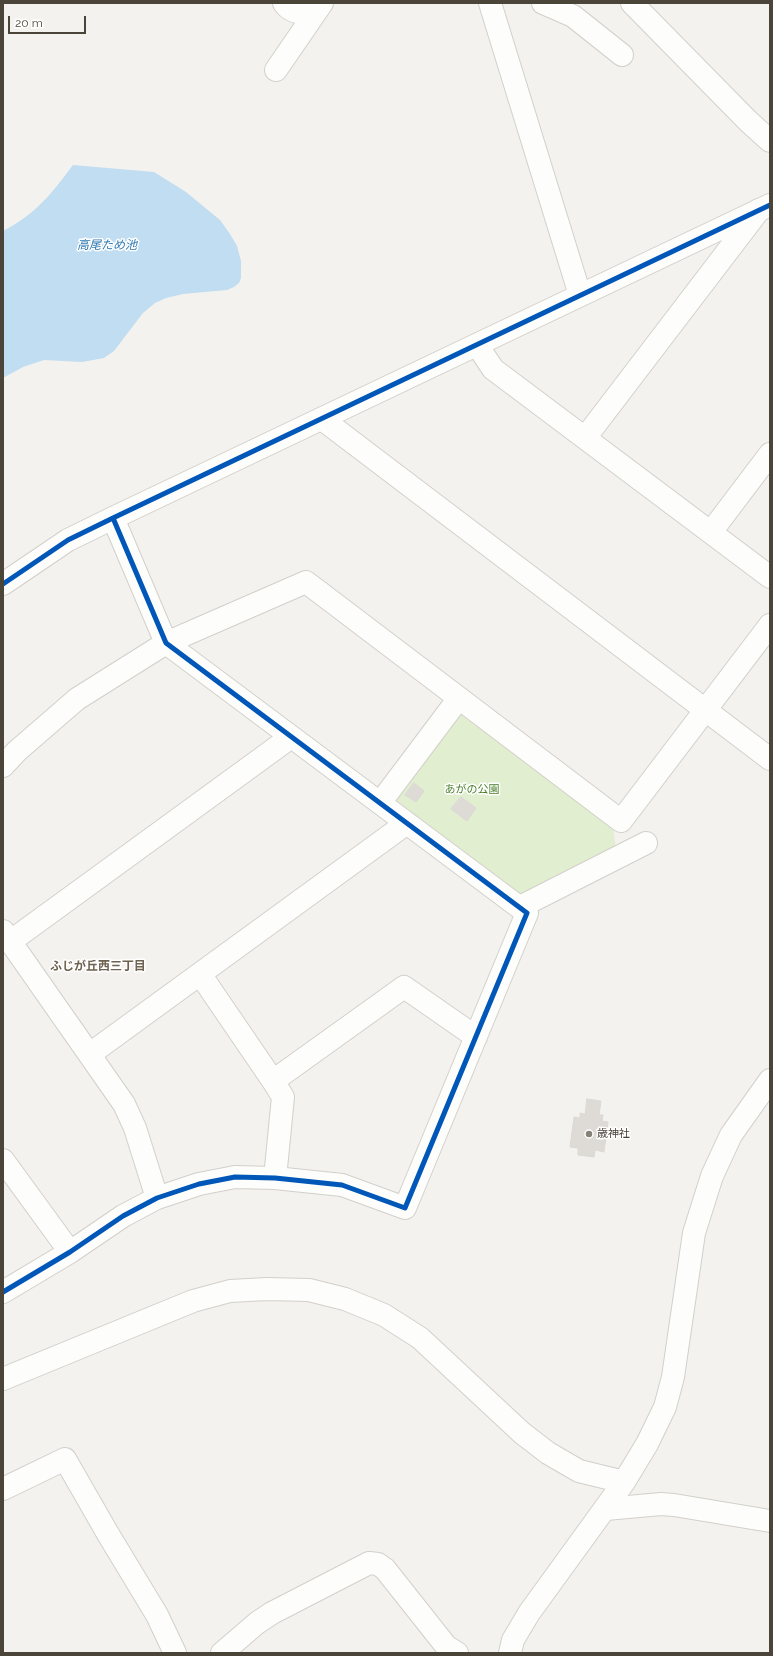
<!DOCTYPE html>
<meta charset="utf-8">
<style>
body{margin:0}
#map{position:relative;width:773px;height:1656px;overflow:hidden;background:#f4f2ee;font-family:Raleway,sans-serif}
canvas{display:block}
.frame{position:absolute;inset:0;border:4px solid #4b4439;pointer-events:none}
.scale{position:absolute;left:8px;top:16px;width:78px;height:18px;box-sizing:border-box;border:2px solid #4b4439;border-top:0;padding-left:5px;font-size:12px;line-height:14px;white-space:nowrap;color:#4b4439;-webkit-text-stroke:3px #fff;paint-order:stroke}
</style>
<div id="map">
<canvas width="773" height="1656"></canvas>
<div class="frame"></div>
<div class="scale">20 m</div>
</div>
<script>
const context = document.querySelector('canvas').getContext('2d');
context.lineJoin = 'round';
function paint(path, color) {
  context.fillStyle = color;
  context.fill(path, 'evenodd');
}
function strokePath(path, color, width, dash) {
  context.strokeStyle = color;
  context.lineWidth = width;
  context.lineCap = dash ? 'butt' : 'round';
  context.setLineDash(dash || []);
  context.stroke(path);
}
function drawText(font, color, halo, rows, align = 'center') {
  context.font = font + ' Raleway,"Noto Sans JP",sans-serif';
  context.lineWidth = 3;
  context.setLineDash([]);
  context.textBaseline = 'middle';
  context.strokeStyle = halo;
  context.fillStyle = color;
  for (const [text, x, y, turn = 0] of rows) {
    context.save();
    context.translate(x, y);
    context.rotate((+turn || 0) * Math.PI / 180);
    context.textAlign = isNaN(turn) ? turn : align;
    if (halo) context.strokeText(text, 0, 0);
    context.fillText(text, 0, 0);
    context.restore();
  }
}
paint(new Path2D(`
 M458,712L613,828L616,848L522,895L393,799Z`), '#e1eecf');
paint(new Path2D(`
 M73,165L154,172L186,192L220,220L230,234L237,246L241,261V278L239,283L234,287L227,290L183,294L166,298L155,303L143,313L114,351L104,358L82,362L44,360L23,367L3,378V231C36,214 51,194 73,165Z`), '#c0ddf1');
const building = new Path2D(`
 M414,783L424,791L416,802L405,795Z
 M461,797L476,808L467,821L451,809Z
 M587,1099L601,1101L599,1115H603L602,1121L608,1122L604,1152L595,1150L594,1157L578,1155V1148L570,1147L574,1117L580,1118V1113L585,1114Z`);
paint(building, '#dedbd6');
strokePath(building, '#dcd9d4', 1);
const minor = new Path2D(`
 M284,3C293,16 313,16 322,3
 M490,3L580,295
 M543,3L573,16L622,55
 M632,3L748,121L770,141
 M276,70L322,3
 M477,345L493,369L770,577
 M322,419L770,759
 M585,438L759,210
 M711,532L770,454
 M3,766L17,751L77,699L166,643L306,582L621,821L770,625
 M380,803L459,698
 M520,907L646,843
 M3,931L124,1104L135,1128L157,1198
 M11,941L291,737
 M200,974L273,1081L283,1097L275,1178
 M90,1054L407,823
 M273,1081L404,987L476,1037
 M3,1160L70,1252
 M3,1292L70,1252L123,1216L157,1198L199,1184L235,1177L275,1178L342,1185L405,1208L527,913L166,643L113,518
 M3,1489L65,1459L108,1534L157,1615L175,1653
 M606,1509L661,1504L674,1505L770,1521
 M222,1653L257,1623L272,1613L369,1563L378,1564L385,1569L446,1646L457,1653`);
const tertiary = new Path2D(`
 M3,584L68,540L113,518L770,205
 M3,1379L193,1301L230,1291L267,1289L309,1290L345,1299L384,1315L420,1338L522,1433L548,1453L579,1471L624,1482
 M510,1653L513,1640L529,1613L624,1482L647,1444L665,1407L673,1377L694,1233L712,1176L731,1135L770,1080`);
strokePath(minor, '#d2d0cb', 24);
strokePath(tertiary, '#d2d0cb', 24);
strokePath(minor, '#fdfdfc', 22);
strokePath(tertiary, '#fdfdfc', 22);
strokePath(new Path2D(`
 M3,584L68,540L113,518L770,205
 M3,1292L70,1252L123,1216L157,1198L199,1184L235,1177L275,1178L342,1185L405,1208L527,913L166,643L113,518`), '#0057b8', 5);
for (const [x, y, r, color] of [
 [589,1134,4,"#868178"]
]) {
  const dot = new Path2D();
  dot.arc(x, y, r, 0, 2 * Math.PI);
  context.fillStyle = color;
  context.fill(dot);
  strokePath(dot, '#fff', 1.5);
}
drawText('11px', '#4a7f2a', '#fff', [
 ["あがの公園",472,790]
]);
drawText('11px', '#4b4439', '#fff', [
 ["歳神社",597,1134]
], 'left');
drawText('italic 12px', '#2e7ab2', '#fff', [
 ["高尾ため池",107,245]
]);
drawText('bold 12px', '#6e6250', '#fff', [
 ["ふじが丘西三丁目",98,966]
]);
</script>
